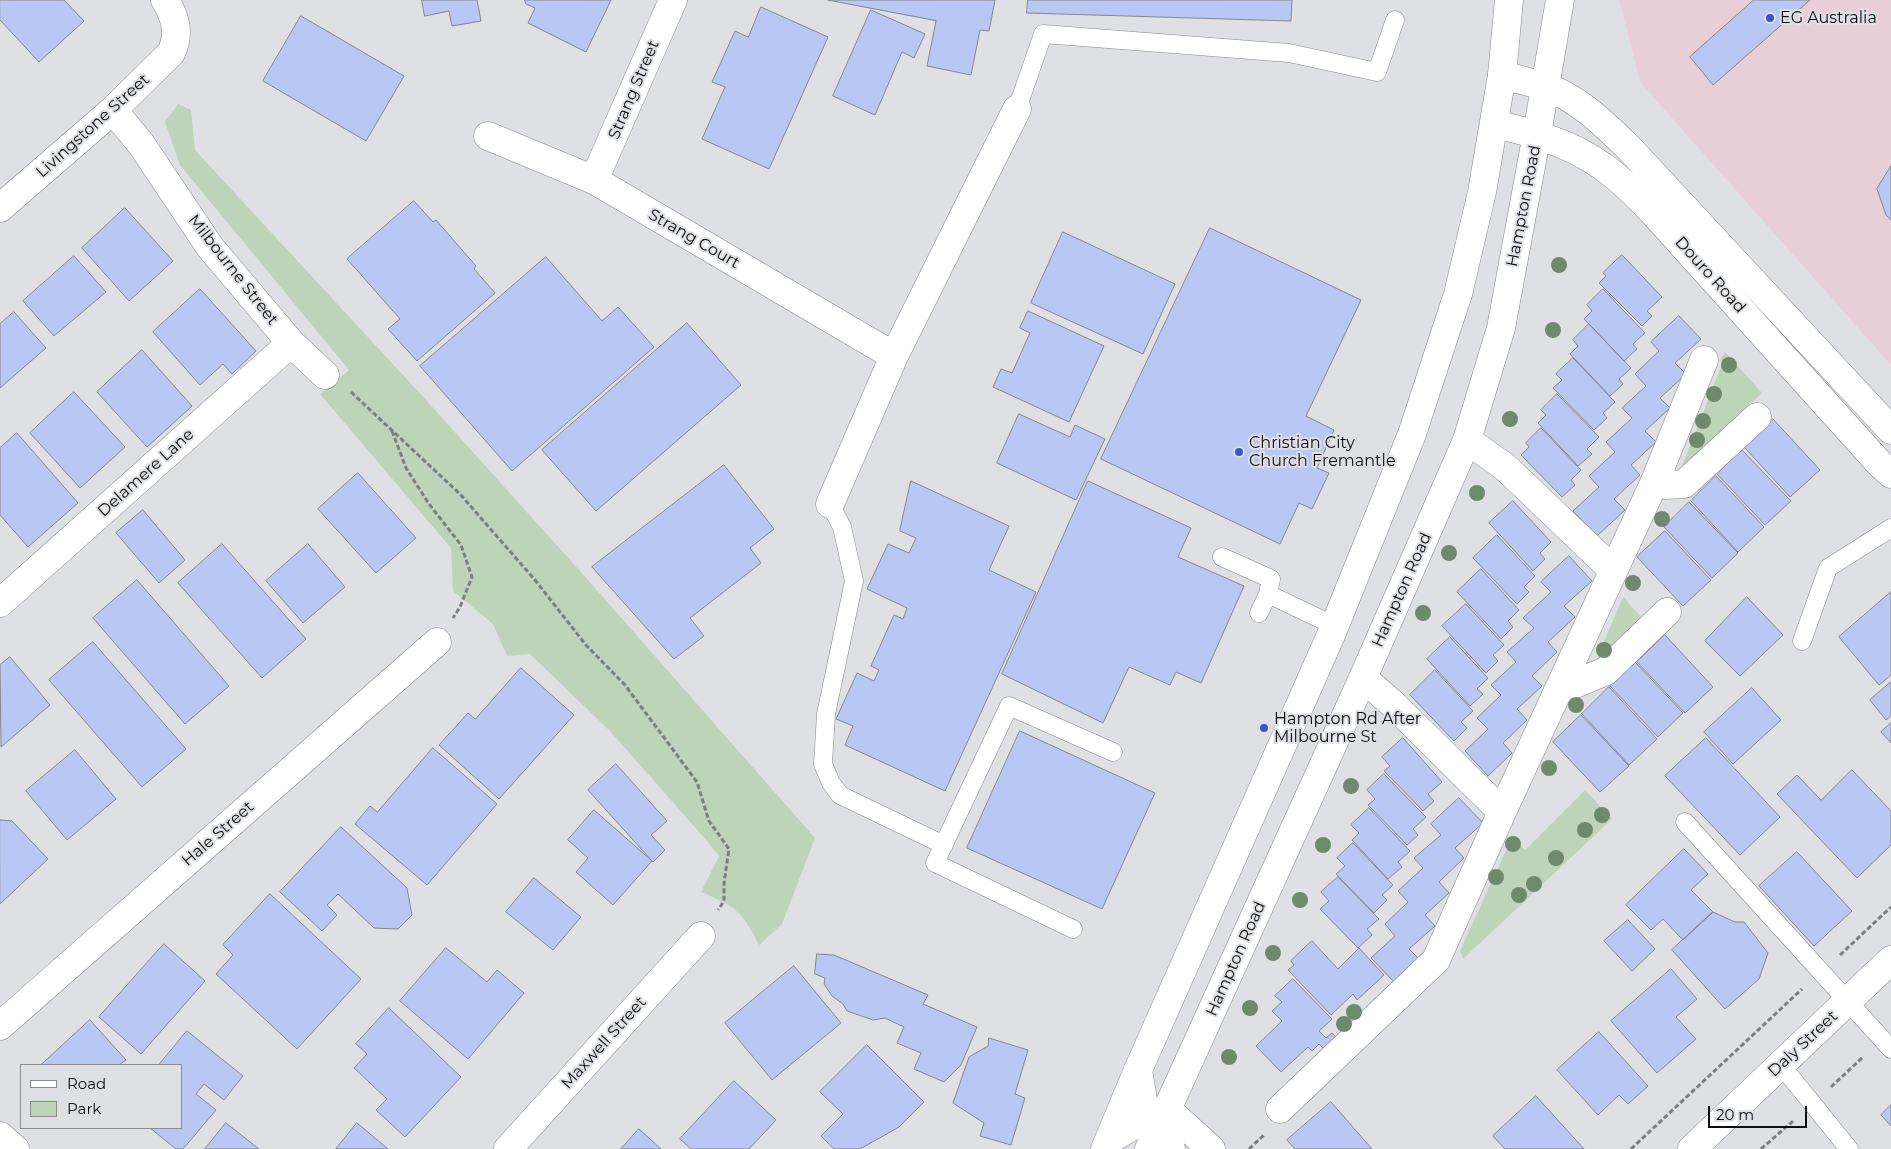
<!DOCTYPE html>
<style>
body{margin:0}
#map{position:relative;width:1891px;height:1149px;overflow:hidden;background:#dfe0e4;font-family:Montserrat,sans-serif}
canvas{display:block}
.legend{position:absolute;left:20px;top:1064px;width:162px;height:65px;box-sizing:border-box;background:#dfe0e4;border:1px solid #8b8c8e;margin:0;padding:6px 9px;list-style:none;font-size:15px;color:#0c0d0e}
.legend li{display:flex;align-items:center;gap:10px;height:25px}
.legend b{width:25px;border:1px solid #8b8c8e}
.scale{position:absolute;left:1708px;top:1106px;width:99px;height:22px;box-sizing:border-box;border:2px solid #0c0d0e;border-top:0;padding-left:6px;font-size:15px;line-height:18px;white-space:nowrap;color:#0c0d0e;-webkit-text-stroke:4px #dfe0e4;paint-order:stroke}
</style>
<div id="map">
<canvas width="1891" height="1149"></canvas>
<ul class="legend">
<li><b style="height:6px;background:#fff"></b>Road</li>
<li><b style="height:14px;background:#bdd4b9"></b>Park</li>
</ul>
<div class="scale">20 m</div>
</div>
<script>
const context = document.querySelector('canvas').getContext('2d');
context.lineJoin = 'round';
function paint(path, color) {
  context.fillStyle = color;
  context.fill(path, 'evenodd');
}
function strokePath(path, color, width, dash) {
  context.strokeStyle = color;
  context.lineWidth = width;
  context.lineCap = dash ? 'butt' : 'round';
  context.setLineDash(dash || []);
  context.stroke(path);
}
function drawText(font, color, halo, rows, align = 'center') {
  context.font = font + ' Montserrat,sans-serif';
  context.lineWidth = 4;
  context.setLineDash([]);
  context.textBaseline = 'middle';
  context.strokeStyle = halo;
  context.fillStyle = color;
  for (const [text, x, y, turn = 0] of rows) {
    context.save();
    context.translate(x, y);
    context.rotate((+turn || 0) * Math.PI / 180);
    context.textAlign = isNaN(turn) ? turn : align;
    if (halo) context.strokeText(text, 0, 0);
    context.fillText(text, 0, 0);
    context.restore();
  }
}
paint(new Path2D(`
 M1619,0H1891V365L1640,82Z`), '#e8cfd7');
paint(new Path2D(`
 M178,104L191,110L195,150L426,400L580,571L815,838L782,924L759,945C743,912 735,906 701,892L719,856L707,841L610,731L530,654L507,656L493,624L453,591L451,548L320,394L349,370L180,165L165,122Z
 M1725,352L1762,393L1680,471L1723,362L1720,360Z
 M1623,597L1641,617L1596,660Z
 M1585,790L1612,819L1463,959L1460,951L1512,837L1525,850Z`), '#bdd4b9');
const building = new Path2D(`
 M0,0H64L84,21L39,62L0,20Z
 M422,0H477L481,21L452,26L449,11L425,16Z
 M525,0H611L586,52L528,23L535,8L526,4Z
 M828,0H995L989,31L980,30L971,75L927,66L936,21Z
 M1028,0H1292L1291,21L1027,13Z
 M1754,0H1810L1713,85L1690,57Z
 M761,7L828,37L769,169L702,139L725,87L712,82L735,31L748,37Z
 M871,10L925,34L914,58L902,52L875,115L833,96Z
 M301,16L404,76L366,141L263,81Z
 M1891,166V220L1886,215L1877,189Z
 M414,201L433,222L436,220L476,266L474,269L495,293L417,361L388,329L400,319L347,259Z
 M125,208L173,261L129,301L82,248Z
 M1210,228L1361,300L1306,416L1334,430L1317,468L1329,473L1312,509L1299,503L1280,544L1101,459Z
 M1063,232L1175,284L1143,354L1031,303Z
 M1622,255L1662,297L1647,311L1652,316L1642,326L1599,283L1606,276L1603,273Z
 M74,256L106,292L54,336L23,301Z
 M546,257L602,321L618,307L654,347L512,471L420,366Z
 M200,289L256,351L232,374L223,364L200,385L153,332Z
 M1603,289L1645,333L1633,344L1637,349L1624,361L1584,319L1592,311L1587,305Z
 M1028,311L1104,346L1069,422L993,387L1001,369L1012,373L1030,333L1020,328Z
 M14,312L46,348L0,388V324Z
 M1679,316L1701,339L1675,363L1686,374L1660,398L1670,408L1645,431L1656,442L1631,465L1640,475L1614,499L1625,510L1597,536L1573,511L1599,487L1589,476L1615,452L1606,442L1632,418L1622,408L1646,386L1635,374L1659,351L1651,342Z
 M687,323L741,385L596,511L542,450Z
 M1589,324L1631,368L1619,379L1623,384L1610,396L1570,354L1578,346L1573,340Z
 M142,350L192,406L147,447L97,392Z
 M1573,358L1615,402L1603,413L1607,418L1594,430L1553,388L1562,380L1556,374Z
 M74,392L125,447L80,488L30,433Z
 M1557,394L1599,437L1587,449L1592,454L1578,466L1538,423L1546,415L1541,410Z
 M1019,414L1070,437L1075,425L1105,439L1076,500L997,463Z
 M1773,419L1820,470L1790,497L1744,447Z
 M1541,428L1581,470L1571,480L1575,485L1562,497L1521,455L1529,447L1526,443Z
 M17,433L78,503L28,547L0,515V448Z
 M1742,450L1791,501L1765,525L1717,474Z
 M724,465L774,529L750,548L761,563L690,618L704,636L674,659L592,567Z
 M358,473L416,538L376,573L318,509Z
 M1716,476L1764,527L1738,552L1691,501Z
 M911,481L1009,526L989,570L1036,592L945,791L845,745L853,726L836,719L857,673L874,681L879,670L871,666L894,615L903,619L907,608L867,589L888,544L909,553L916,538L900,531Z
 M1088,481L1191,528L1178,557L1244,586L1201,683L1176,672L1170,685L1129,667L1103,723L1002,674Z
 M1513,501L1551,542L1540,553L1545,559L1533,571L1489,523Z
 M1689,502L1738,553L1712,578L1664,527Z
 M143,510L185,560L159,583L116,533Z
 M1665,531L1711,580L1683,606L1637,557Z
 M1497,535L1535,576L1524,587L1529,592L1517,604L1473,558Z
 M222,544L306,639L262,678L178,583Z
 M308,544L345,587L303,623L266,581Z
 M1569,556L1592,581L1564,606L1575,617L1548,642L1557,652L1532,676L1542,686L1517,709L1527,720L1503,743L1512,753L1488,776L1465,751L1488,729L1477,718L1501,695L1491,685L1516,662L1507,652L1534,628L1523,618L1551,592L1541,582Z
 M1481,569L1519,610L1508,621L1513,627L1501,639L1457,592Z
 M137,580L229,686L185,724L93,618Z
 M1891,592V675L1879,685L1839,637Z
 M1747,597L1783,635L1740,676L1705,641Z
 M1466,604L1504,645L1493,655L1498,661L1486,673L1442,626Z
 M1665,635L1713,687L1685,713L1637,662Z
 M1450,637L1488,678L1477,689L1483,694L1470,706L1427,659Z
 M93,642L186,749L142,787L49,680Z
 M10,657L50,705L1,747L0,665Z
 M1635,662L1683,713L1658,737L1610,686Z
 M521,668L574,715L499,799L439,745L468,713L475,719Z
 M1435,670L1473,711L1461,722L1467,728L1454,741L1410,695Z
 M1891,682V716L1886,720L1870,700Z
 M1609,687L1657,739L1629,765L1582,714Z
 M1752,688L1781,720L1733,764L1704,732Z
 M1581,715L1629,766L1600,792L1553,742Z
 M1891,723V743L1881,732Z
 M1020,731L1155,793L1102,909L967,848Z
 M1403,738L1442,782L1428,794L1434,801L1423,811L1384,771L1390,766L1382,757Z
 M1706,738L1780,817L1740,855L1665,776Z
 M433,748L497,804L427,885L355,824L370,806L377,812Z
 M75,750L116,799L67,840L26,791Z
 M616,764L667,821L651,835L665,850L653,862L588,790Z
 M1852,770L1891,811V845L1857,878L1777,794L1797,775L1821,800Z
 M1384,774L1426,817L1413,829L1418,835L1407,845L1368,805L1375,799L1367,790Z
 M1459,798L1483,823L1455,848L1464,858L1439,882L1449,893L1425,915L1435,926L1409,949L1419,959L1394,982L1371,958L1395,936L1385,924L1408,902L1398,891L1423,868L1414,858L1441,835L1431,824Z
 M1369,808L1410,851L1398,862L1402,867L1388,879L1352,840L1359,833L1351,825Z
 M594,810L652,861L613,905L576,872L588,858L568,840Z
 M0,820L12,821L48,859L0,904Z
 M341,827L407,888L412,915L398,929L374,928L338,894L327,905L337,915L322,931L280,892Z
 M1353,843L1393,885L1382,895L1387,900L1374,913L1336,874L1345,866L1337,858Z
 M1684,849L1708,874L1691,890L1713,912L1683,940L1663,919L1651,930L1626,905Z
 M1797,852L1852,911L1814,946L1759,886Z
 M1338,877L1379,919L1367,929L1372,935L1358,948L1320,909L1329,901L1321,892Z
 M534,878L581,917L553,950L506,912Z
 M270,894L361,979L297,1049L216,974L233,955L223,945Z
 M1713,912L1735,922H1744L1768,953L1759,979L1725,1009L1672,950Z
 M1628,920L1655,949L1632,971L1604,941Z
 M1312,941L1338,969L1359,948L1384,975L1357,1000L1353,994L1331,1015L1288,970L1294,965L1291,961Z
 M164,944L205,981L141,1054L99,1017Z
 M446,948L487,982L497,970L524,993L468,1059L400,1001Z
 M817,954L834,955L928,995L923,1004L977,1027L961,1065L944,1082L914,1069L921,1053L897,1043L904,1027L885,1018L873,1020L847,1011L843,1004L832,996L824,984L825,978L815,974Z
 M794,966L841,1023L772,1080L725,1023Z
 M1671,969L1697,999L1676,1017L1696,1039L1657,1073L1611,1021Z
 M1293,979L1332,1019L1319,1031L1326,1038L1332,1033L1342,1044L1330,1055L1319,1044L1312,1051L1308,1047L1281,1072L1256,1046L1282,1021L1272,1011L1282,1002L1275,996Z
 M389,1008L461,1077L405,1137L376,1110L387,1099L354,1068L367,1054L356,1044Z
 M90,1020L126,1060L119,1065H41Z
 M187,1031L243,1076L224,1100L204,1084L196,1094L216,1110L183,1149H176L150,1128H181V1065H159Z
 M1599,1032L1648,1086L1628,1104L1619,1095L1598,1115L1557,1070Z
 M989,1038L1028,1050L1015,1094L1025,1098L1011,1145L980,1136L984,1123L953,1103L969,1057L988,1046Z
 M867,1045L924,1102L899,1127L860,1149H834L821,1136L843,1114L820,1092Z
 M734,1081L776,1120L749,1149H691L680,1139Z
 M1536,1096L1584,1149H1505L1493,1136Z
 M1331,1102L1372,1149H1295L1287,1140Z
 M1891,1105V1126L1881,1115Z
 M226,1123L259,1149H205Z
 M357,1123L388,1149H336Z
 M639,1129L661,1149H621Z`);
paint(building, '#b8c7f4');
strokePath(building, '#85868a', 1);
const lane = new Path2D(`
 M1017,109L1043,34L1289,53L1377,72L1395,20
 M830,504L842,527L854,581L826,714L823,764L831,783L840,795L944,845
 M1222,557L1271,579L1268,594
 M1259,613L1268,594L1335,626
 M1802,641L1828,568L1891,528
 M1685,822L1891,1049
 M1073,929L935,863L1009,706L1113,752
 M1781,1065L1849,1149`);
const street = new Path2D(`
 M113,110L141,144L210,247L291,343L325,375
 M488,136L594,180L894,356
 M594,180L673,0
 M0,208L113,110L171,53C180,34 176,18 165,0
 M1467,440L1505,467L1613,570
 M1655,481L1665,485L1684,484L1757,417
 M830,504L894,356L1017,109
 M0,603L291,343
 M1363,678L1395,706L1502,812
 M1558,691L1606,671L1667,612
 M0,1026L437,642
 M1280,1109L1436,960L1502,812L1655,481L1704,360
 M0,1136L15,1149
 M508,1149L701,936
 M1692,1149L1891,960`);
const secondary = new Path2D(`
 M1502,75C1516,79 1530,82 1544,86C1577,97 1604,124 1629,148L1891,430
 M1495,124C1533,133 1570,143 1602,166C1620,178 1636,195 1651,210L1879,463L1891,474
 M1138,1070L1146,1118L1157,1134L1171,1149
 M1111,1139L1146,1118L1168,1110L1211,1149`);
const primary = new Path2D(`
 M1105,1149L1138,1070L1331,635L1412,434L1458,294L1482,192L1502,75L1509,0
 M1149,1149L1363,678L1467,440L1501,328L1537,134L1560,0`);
strokePath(lane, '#86878b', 19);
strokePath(street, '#86878b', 29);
strokePath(secondary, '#86878b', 29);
strokePath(primary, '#86878b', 29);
strokePath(new Path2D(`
 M351,392L460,494L535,580L586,645L625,685L697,782L709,821L729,849L724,883V901L718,910
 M392,431L406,468L429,504L461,545L472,577L460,607L453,618
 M1840,955L1891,907
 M1831,1087L1863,1057
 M1249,1149L1265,1134
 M1631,1149L1802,989
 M1761,1149L1793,1121`), '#7d7e81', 3, [5, 2.5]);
strokePath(lane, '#fff', 18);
strokePath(street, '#fff', 28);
strokePath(secondary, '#fff', 28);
strokePath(primary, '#fff', 28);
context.fillStyle = '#6f896d';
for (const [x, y] of [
 [1559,265],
 [1553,330],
 [1729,365],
 [1714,394],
 [1510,419],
 [1703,421],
 [1697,440],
 [1477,493],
 [1662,519],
 [1449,553],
 [1633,583],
 [1423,613],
 [1604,650],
 [1576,705],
 [1549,768],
 [1351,786],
 [1602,815],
 [1585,830],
 [1513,844],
 [1323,845],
 [1556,858],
 [1496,877],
 [1534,884],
 [1519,895],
 [1300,900],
 [1273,953],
 [1250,1008],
 [1354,1012],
 [1344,1024],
 [1229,1057]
]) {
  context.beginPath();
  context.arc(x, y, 8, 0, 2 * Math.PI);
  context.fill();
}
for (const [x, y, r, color] of [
 [1770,18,5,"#3957c9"],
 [1239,452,5,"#3957c9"],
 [1264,728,5,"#3957c9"]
]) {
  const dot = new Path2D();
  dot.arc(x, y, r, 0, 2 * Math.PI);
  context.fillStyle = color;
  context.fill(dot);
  strokePath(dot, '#dfe0e4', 2);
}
drawText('16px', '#0c0d0e', '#dfe0e4', [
 ["EG Australia",1780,18],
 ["Christian City",1249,443],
 ["Church Fremantle",1249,461],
 ["Hampton Rd After",1274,719],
 ["Milbourne St",1274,737]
], 'left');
drawText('16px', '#0c0d0e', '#dfe0e4', [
 ["Strang Street",634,90,-67],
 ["Livingstone Street",93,126,-42],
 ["Hampton Road",1524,206,-79],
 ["Strang Court",694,239,30],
 ["Milbourne Street",233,270,52],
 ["Douro Road",1710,275,48],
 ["Delamere Lane",146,473,-42],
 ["Hampton Road",1402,590,-66],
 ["Hale Street",218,834,-41],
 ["Hampton Road",1236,959,-66],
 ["Maxwell Street",604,1043,-48],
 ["Daly Street",1803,1044,-43]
]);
</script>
